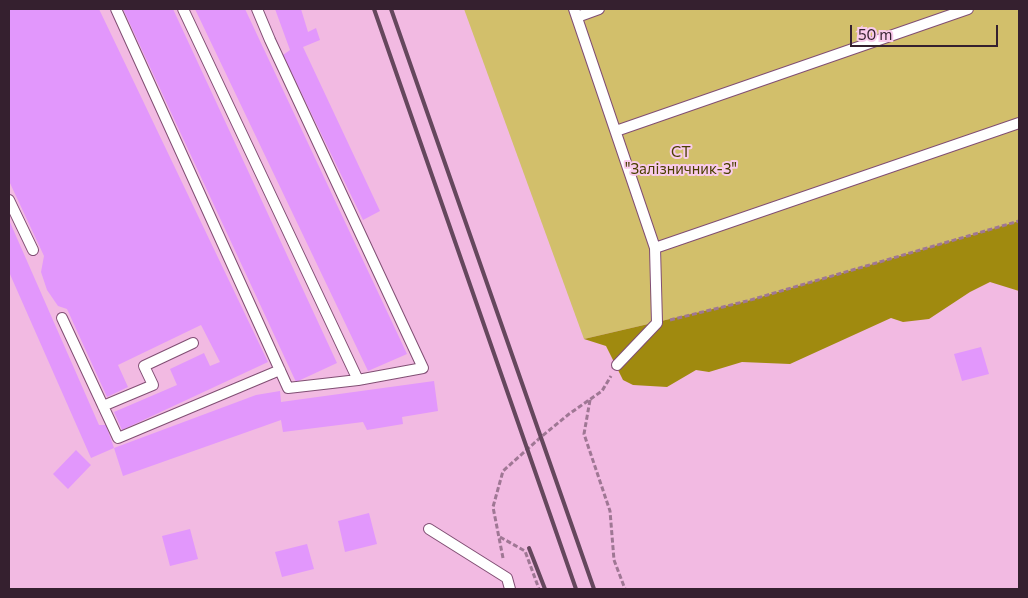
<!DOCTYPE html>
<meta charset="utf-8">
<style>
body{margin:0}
#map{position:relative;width:1028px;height:598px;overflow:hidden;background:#f2bae2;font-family:Commissioner,sans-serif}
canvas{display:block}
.frame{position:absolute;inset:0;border:10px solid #35202f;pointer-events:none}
.scale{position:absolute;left:850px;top:25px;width:148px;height:22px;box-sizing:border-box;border:2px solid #35202f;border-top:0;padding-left:6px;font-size:15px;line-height:18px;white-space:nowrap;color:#35202f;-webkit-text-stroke:4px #f9cbeb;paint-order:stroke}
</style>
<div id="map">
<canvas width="1028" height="598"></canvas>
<div class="frame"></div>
<div class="scale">50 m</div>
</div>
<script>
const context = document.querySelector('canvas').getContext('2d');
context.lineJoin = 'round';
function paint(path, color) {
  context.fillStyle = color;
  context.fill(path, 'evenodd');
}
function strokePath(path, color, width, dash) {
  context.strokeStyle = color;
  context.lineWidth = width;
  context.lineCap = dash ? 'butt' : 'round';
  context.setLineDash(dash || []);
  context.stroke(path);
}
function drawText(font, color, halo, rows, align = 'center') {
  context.font = font + ' Commissioner,sans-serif';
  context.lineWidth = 4;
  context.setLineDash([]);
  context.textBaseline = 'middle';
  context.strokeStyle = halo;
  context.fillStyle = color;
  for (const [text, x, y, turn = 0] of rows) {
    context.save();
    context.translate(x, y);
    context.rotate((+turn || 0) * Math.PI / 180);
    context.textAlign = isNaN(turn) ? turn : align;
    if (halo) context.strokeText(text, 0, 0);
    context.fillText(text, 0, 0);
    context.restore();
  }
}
paint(new Path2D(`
 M464,9H1019V221L747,301L584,339Z`), '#d2bf6b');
paint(new Path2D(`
 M1019,221V291L990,282L970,292L929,319L903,322L891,318L790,364L742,362L709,372L696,370L667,387L633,385L623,380L606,346L584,339L747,301Z`), '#a08a0f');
paint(new Path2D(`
 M9,9H99L268,362L122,430L114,412L177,385L170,369L204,353L210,366L220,362L201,325L118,365L128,387L107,397L67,309L58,306L47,290L41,272L44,256L9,181Z
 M123,9H173L337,363L296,382Z
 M195,9H245L407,354L368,371Z
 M275,9H301L308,32L316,28L320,40L303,47L380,211L363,220L283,55L290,50Z
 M9,220L99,425H106L114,448L91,458L9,272Z
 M981,347L989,374L962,381L954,354Z
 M434,381L438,411L402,417L403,424L367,430L363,422L283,432L281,420L123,476L114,448L256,395L280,391L281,402Z
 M76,450L91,465L68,489L53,474Z
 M369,513L377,544L345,552L338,521Z
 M190,529L198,559L170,566L162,536Z
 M307,544L314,569L282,577L275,552Z`), '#e297fc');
const lane = new Path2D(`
 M116,9L288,388L358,380L423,368L270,40L257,9
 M183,9L358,380
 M574,9L655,248L657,323L617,365
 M577,17L599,9
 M616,131L968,9
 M9,200L33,250
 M655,248L1019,123
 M62,318L118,438L280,370
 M103,406L153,385L144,366L193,343
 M429,529L507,578L510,589`);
strokePath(lane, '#804e73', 12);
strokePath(new Path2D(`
 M670,320L747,301L1019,221
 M590,400L584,434L610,511L614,560L625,589
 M500,537L525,551L539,589
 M503,558L493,507L503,471L541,437L569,414L602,391L611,376`), '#9f7794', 3, [5, 2.5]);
strokePath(lane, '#fff', 10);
strokePath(new Path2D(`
 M374,9L576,589
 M391,9L594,589
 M529,548L545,589`), '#65475d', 4);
drawText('15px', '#4a3e00', '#f9cbeb', [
 ["СТ",681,152],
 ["\"Залізничник-3\"",681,169]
]);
</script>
